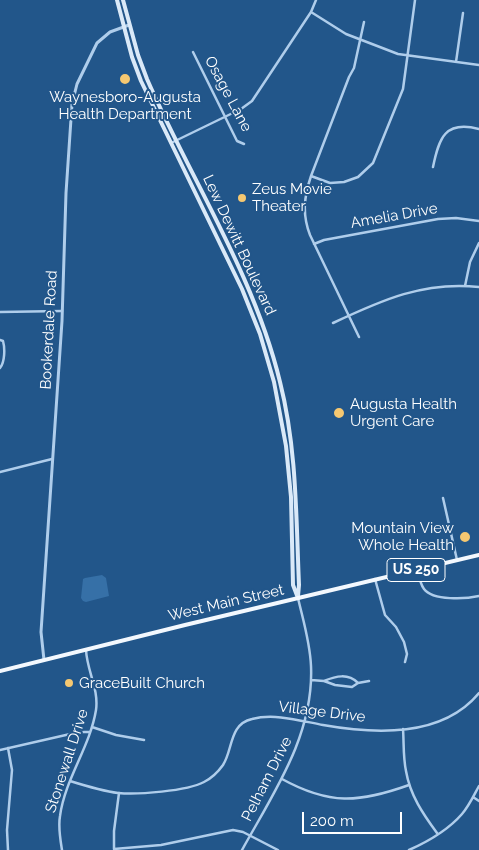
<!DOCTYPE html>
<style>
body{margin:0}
#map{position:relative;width:479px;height:850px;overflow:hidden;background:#22568a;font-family:Raleway,sans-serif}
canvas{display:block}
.scale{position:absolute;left:302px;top:812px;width:100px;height:22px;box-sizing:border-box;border:2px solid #fff;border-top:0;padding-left:6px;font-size:15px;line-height:18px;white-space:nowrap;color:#fff;-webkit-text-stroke:4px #22568a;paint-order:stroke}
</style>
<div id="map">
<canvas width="479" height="850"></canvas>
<div class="scale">200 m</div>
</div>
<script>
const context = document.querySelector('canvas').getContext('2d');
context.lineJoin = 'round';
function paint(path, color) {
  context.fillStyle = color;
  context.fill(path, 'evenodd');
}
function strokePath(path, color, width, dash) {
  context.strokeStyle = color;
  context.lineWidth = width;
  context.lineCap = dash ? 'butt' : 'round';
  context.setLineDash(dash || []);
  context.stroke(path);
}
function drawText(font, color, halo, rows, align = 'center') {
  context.font = font + ' Raleway,sans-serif';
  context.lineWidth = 4;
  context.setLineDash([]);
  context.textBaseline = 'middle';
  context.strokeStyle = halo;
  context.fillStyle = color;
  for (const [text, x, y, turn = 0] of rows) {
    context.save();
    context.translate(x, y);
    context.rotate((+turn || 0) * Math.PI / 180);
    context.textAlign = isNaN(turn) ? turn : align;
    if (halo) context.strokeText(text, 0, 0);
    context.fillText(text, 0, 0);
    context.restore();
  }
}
paint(new Path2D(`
 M102,575L106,578L109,596L86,602L83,601L81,598L83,579L85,578Z`), '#3670a7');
strokePath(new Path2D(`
 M311,12L346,34L398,54L479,65
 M193,52L237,141L244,144
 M456,62L463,13
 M171,143L241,109L252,101L311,12L316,0
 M433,167C439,138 445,120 479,129
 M311,176L330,183L344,182L358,177L373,163L403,89L415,0
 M314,244L324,240L438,219L456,218L479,221
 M465,286L470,262L479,243
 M0,312L62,311
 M333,323C382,300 424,281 479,287
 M359,337L310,235C302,214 304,197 311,176L349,77L354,68L364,22
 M0,340L3,341C5,348 5,362 0,368
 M0,472L52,459
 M443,498L457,560
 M418,570C419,576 420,584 424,589C433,601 466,599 479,596
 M375,579L385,615L396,627L404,642L407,654L405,662
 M311,680L324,681
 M358,683L352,687L335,685L324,681C336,676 348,673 358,683L369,681
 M92,727L116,735L144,740
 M403,729C404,743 403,757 406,771C410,795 423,814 437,833
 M0,750L79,732H89
 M282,779C329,805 359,803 409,785
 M70,781C86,786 102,791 118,793C137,795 187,791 204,782C212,778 218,772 223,765C233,750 229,724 252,719C275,713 301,721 323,725C374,734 442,738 479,693
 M473,797L479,801
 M114,849L161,845L233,830L243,832L278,850
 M114,849V831L119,793
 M8,850L7,830L12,770L8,748
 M62,850C60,838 58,827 60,816C65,779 90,747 96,710C99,689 87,671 86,650
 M242,850C274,792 314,735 311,666C310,642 303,620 298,598
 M409,850C427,842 449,829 462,814C469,806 474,795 479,786`), '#afcdeb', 2.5);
strokePath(new Path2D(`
 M44,660L41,632L62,321L66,193L72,104L77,84L97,43L110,32L129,25`), '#afcdeb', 3);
strokePath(new Path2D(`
 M117,0L132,57L141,81L242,289L260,334L274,382L286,446L291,497L293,585L298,598
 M123,0L138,55L147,79C191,180 254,274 280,382C297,449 296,517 299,585L298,596`), '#dae9f8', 4);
strokePath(new Path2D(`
 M0,671L185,625L479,555`), '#f3f8fe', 4);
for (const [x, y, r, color] of [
 [125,79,6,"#f6c871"],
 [242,198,5,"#f6c871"],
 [339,413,6,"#f6c871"],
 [465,537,6,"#f6c871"],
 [69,683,5,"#f6c871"]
]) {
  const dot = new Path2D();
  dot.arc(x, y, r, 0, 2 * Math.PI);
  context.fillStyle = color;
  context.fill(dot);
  strokePath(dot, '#22568a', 2);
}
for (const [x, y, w] of [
 [416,570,58]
]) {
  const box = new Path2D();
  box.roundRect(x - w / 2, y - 11.5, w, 23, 4);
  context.fillStyle = '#22568a';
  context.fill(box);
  strokePath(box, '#fff', 1);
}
drawText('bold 14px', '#fff', null, [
 ["US 250",416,570]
]);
drawText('15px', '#fff', '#22568a', [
 ["Osage Lane",228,94,62],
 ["Amelia Drive",394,216,-10],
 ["Lew Dewitt Boulevard",239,245,65],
 ["Bookerdale Road",49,330,-87],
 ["West Main Street",226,603,-13],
 ["Village Drive",322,712,7],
 ["Stonewall Drive",67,761,-72],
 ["Pelham Drive",267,779,-63]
]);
drawText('15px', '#fff', '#22568a', [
 ["Waynesboro-Augusta",125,97,"center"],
 ["Health Department",125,114,"center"],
 ["Zeus Movie",252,189],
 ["Theater",252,206],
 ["Augusta Health",350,404],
 ["Urgent Care",350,421],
 ["Mountain View",454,528,"right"],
 ["Whole Health",454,545,"right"],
 ["GraceBuilt Church",79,683]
], 'left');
</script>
